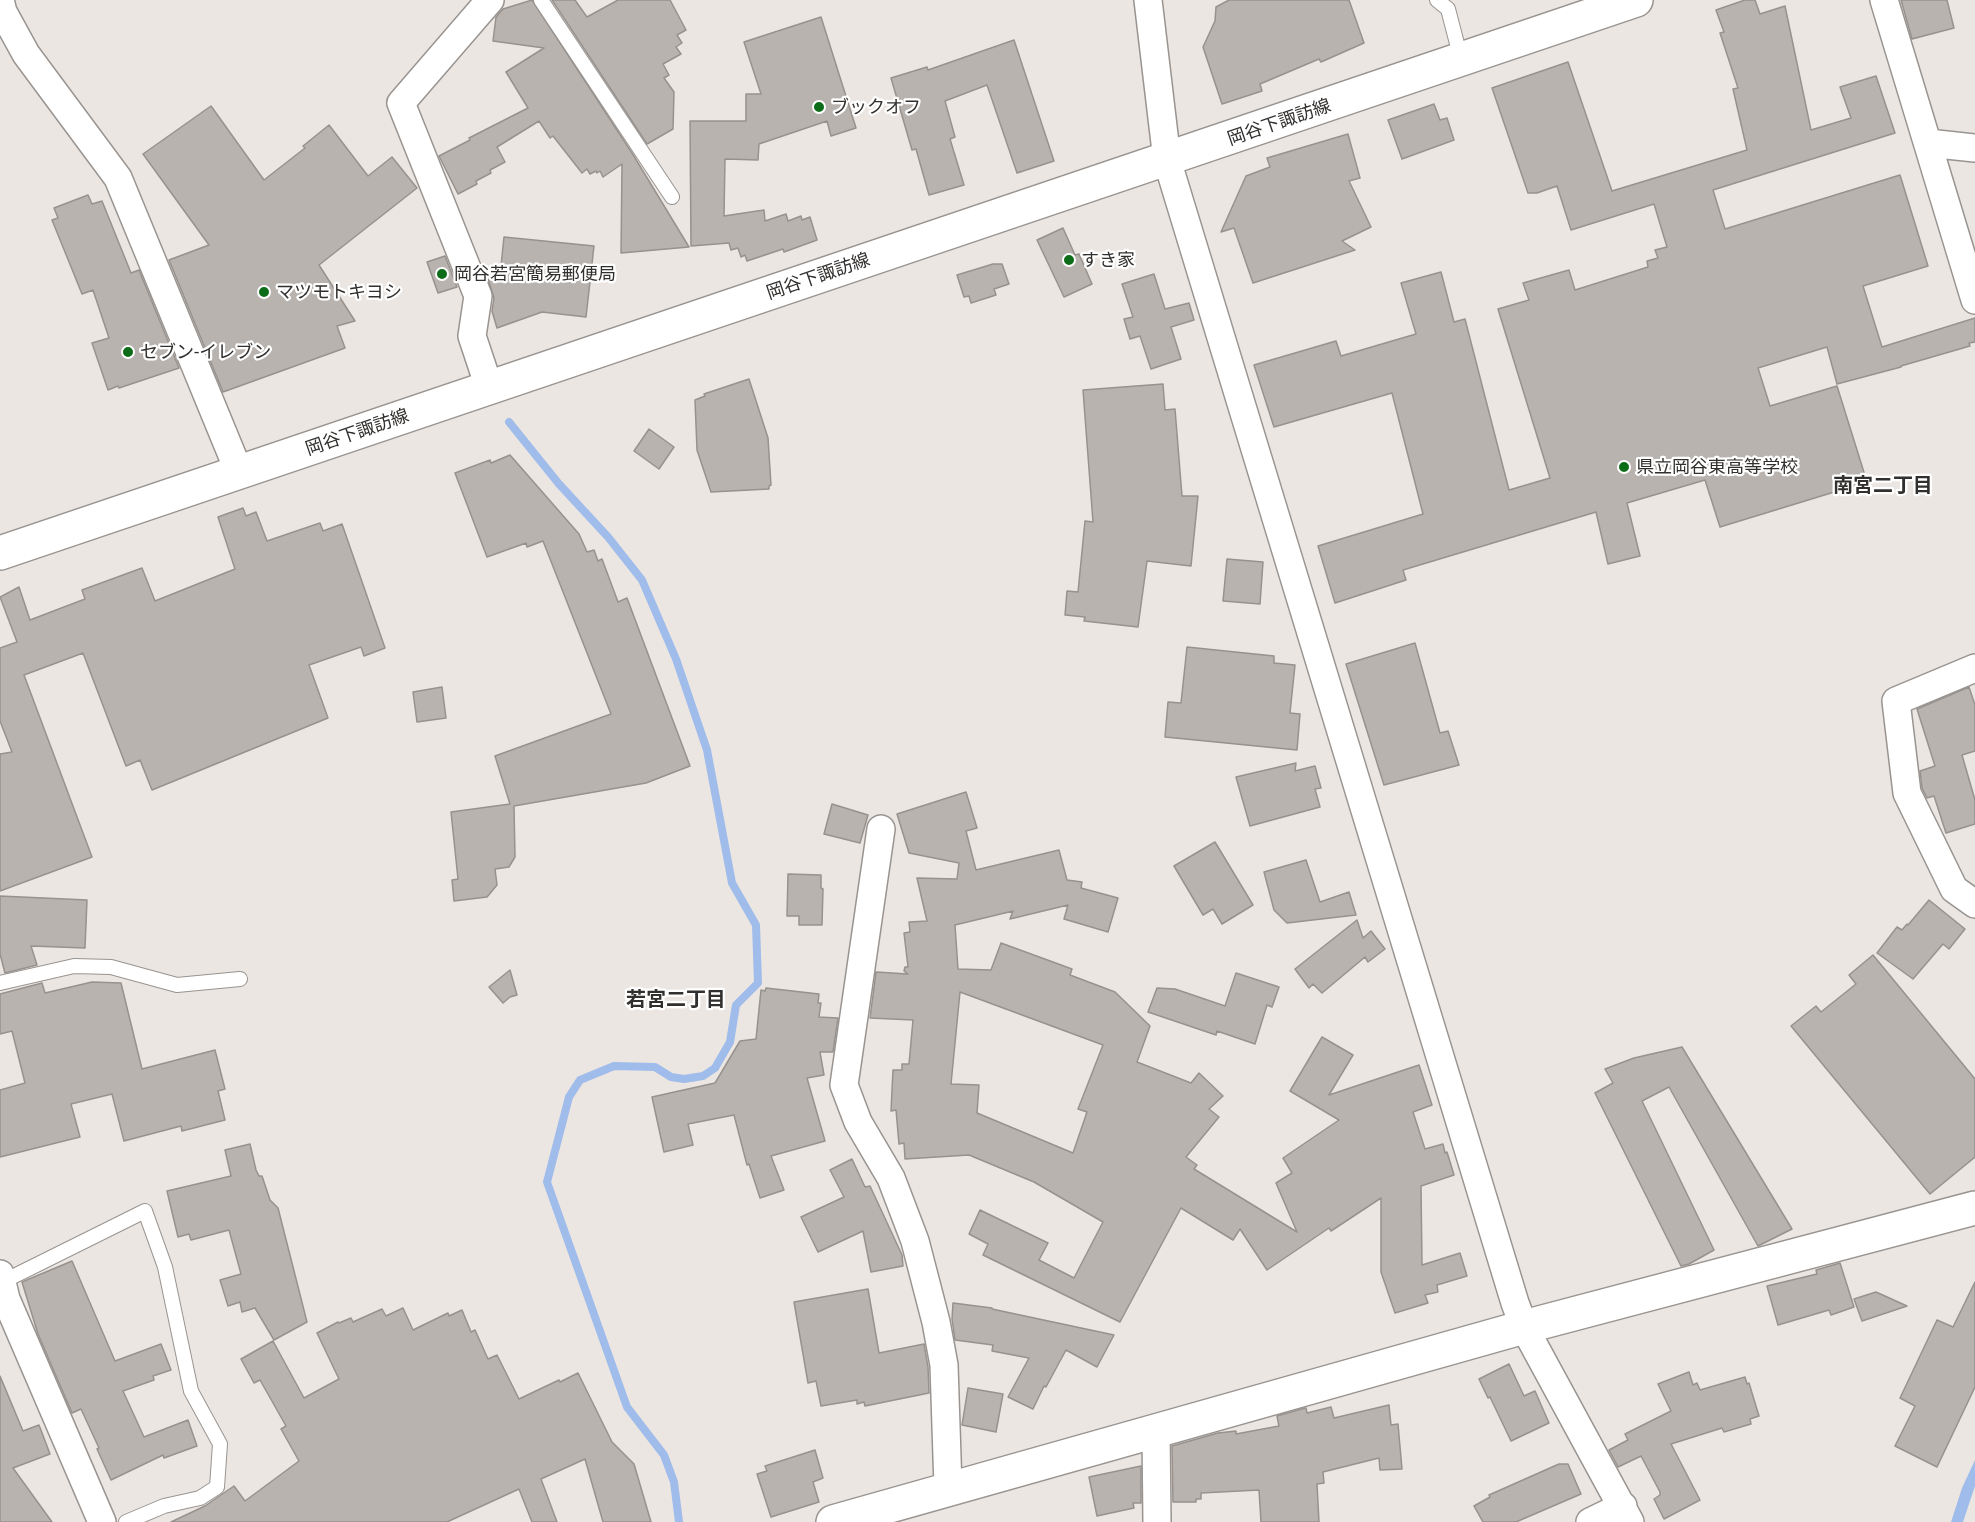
<!DOCTYPE html>
<meta charset="utf-8">
<style>
body{margin:0}
canvas{display:block;background:#ece6e2}
</style>
<canvas width="1975" height="1522"></canvas>
<script>
const context = document.querySelector('canvas').getContext('2d');
context.lineJoin = 'round';
function paint(path, color) {
  context.fillStyle = color;
  context.fill(path, 'evenodd');
}
function strokePath(path, color, width, dash) {
  context.strokeStyle = color;
  context.lineWidth = width;
  context.lineCap = dash ? 'butt' : 'round';
  context.setLineDash(dash || []);
  context.stroke(path);
}
function drawText(font, color, halo, rows, align = 'center') {
  context.font = font + ' Ubuntu,"Noto Sans JP",sans-serif';
  context.lineWidth = 4.5;
  context.setLineDash([]);
  context.textBaseline = 'middle';
  context.strokeStyle = halo;
  context.fillStyle = color;
  for (const [text, x, y, turn = 0] of rows) {
    context.save();
    context.translate(x, y);
    context.rotate((+turn || 0) * Math.PI / 180);
    context.textAlign = isNaN(turn) ? turn : align;
    if (halo) context.strokeText(text, 0, 0);
    context.fillText(text, 0, 0);
    context.restore();
  }
}
paint(new Path2D(`
 M1975,1460V1486L1963,1522H1951L1962,1488Z`), '#a0bcea');
strokePath(new Path2D(`
 M509,422L559,484L608,537L642,580L676,659L707,750L732,883L756,925L758,983L736,1005L730,1042L715,1068L703,1076L684,1079L671,1077L655,1067L614,1066L580,1080L569,1097L547,1182L627,1407L664,1455L674,1482L679,1522`), '#a0bcea', 8);
const building = new Path2D(`
 M532,0L632,153L689,247L621,253L622,164L603,177L600,171L597,173L596,171L590,174L587,169L582,173L553,136L550,138L539,121L497,147L505,162L490,170L491,173L476,181L477,184L458,194L439,156L470,140L469,138L528,108L506,72L544,48L493,41L496,17L503,9Z
 M552,0H575L587,17L618,0H670L686,30L677,35L682,43L676,47L681,54L663,64L669,75L664,78L674,92L673,129L647,144Z
 M1229,0H1349L1364,43L1321,62L1319,59L1260,84L1262,91L1222,104L1203,47L1215,21L1216,7Z
 M1745,0H1755L1760,14L1785,6L1811,130L1851,118L1840,87L1876,76L1895,133L1713,190L1725,229L1900,175L1928,266L1863,286L1882,347L1975,318V342L1969,343L1970,346L1901,366V367L1837,384L1827,347L1758,368L1770,406L1837,386L1867,482L1720,527L1705,480L1627,503L1640,556L1608,564L1596,512L1403,570L1406,580L1335,603L1318,546L1423,514L1392,393L1274,427L1254,365L1336,341L1341,356L1416,334L1401,283L1441,272L1454,322L1465,319L1509,490L1550,478L1498,309L1529,300L1523,283L1569,270L1575,290L1648,267L1647,261L1658,258L1655,250L1667,247L1654,204L1571,230L1557,186L1537,193H1528L1492,88L1568,62L1612,191L1747,150L1733,89L1738,88L1720,33L1724,32L1716,10Z
 M1901,0H1947L1954,28L1912,39Z
 M821,17L856,128L831,136L827,121L759,144L758,160L725,159L724,216L764,210L765,221L786,214L788,221L801,216L802,220L810,217L817,240L784,252L783,249L747,261L745,255L741,257L738,248L731,250L729,243L691,246L690,121H746V94H761L744,42Z
 M1014,40L1054,161L1017,173L987,85L945,101L955,137L950,139L964,185L929,195L916,149L912,150L891,78L927,67L928,70Z
 M1434,104L1440,120L1447,118L1454,140L1402,159L1388,120Z
 M211,106L264,180L305,148L303,146L329,125L368,176L392,157L417,188L319,265L355,321L337,326L345,348L223,392L169,260L209,245L143,154Z
 M1348,134L1360,178L1349,181L1371,227L1342,241L1355,250L1253,283L1234,228L1221,232L1246,176L1270,167L1267,158Z
 M88,195L92,204L102,201L131,273L139,270L179,368L119,388L118,386L108,390L92,343L109,338L93,290L82,294L52,220L58,218L54,208Z
 M1063,228L1075,255L1079,254L1092,284L1064,297L1037,240Z
 M504,237L594,246L586,317L542,312L497,328L492,311L494,298L488,279L500,275Z
 M445,256L457,287L438,293L427,262Z
 M993,264H1002L1009,284L994,289L996,295L971,303L969,296L964,297L957,275Z
 M1154,274L1165,309L1189,303L1194,320L1171,327L1181,359L1151,369L1140,336L1130,339L1124,319L1133,317L1122,284Z
 M749,379L768,438L771,485L769,486V489L711,492L697,450L695,400L705,396L704,394Z
 M1163,384L1165,410L1175,409L1182,496H1198L1191,566L1147,561L1138,627L1084,621L1085,617L1065,615L1067,591L1078,592L1085,521L1093,522L1083,390Z
 M649,429L674,447L659,469L634,451Z
 M510,455L579,534L587,552L594,550L598,561L602,559L618,602L627,598L690,766L646,783L514,806L515,857L509,867L495,869L497,885L487,897L454,901L452,880L458,879L451,812L510,804L495,756L611,714L543,541L527,547L526,543L487,557L455,473L490,460L491,463Z
 M243,508L246,516L256,512L267,541L320,523L323,531L342,524L385,648L364,656L361,647L309,665L328,718L152,790L140,760L126,766L83,653L24,675L92,857L0,891V754L12,752L0,721V648L17,642L0,597L19,587L30,620L85,599L82,590L142,568L155,601L235,569L218,517Z
 M1227,559L1263,562L1260,604L1223,601Z
 M1415,643L1440,733L1448,731L1459,765L1384,785L1346,664Z
 M1187,647L1274,656V663L1295,665L1290,713L1300,714L1297,750L1165,737L1168,702L1181,703Z
 M442,687L446,718L417,722L413,692Z
 M1969,687L1975,705V751L1962,755L1975,800V824L1946,833L1934,796L1927,798L1922,788L1920,771L1935,766L1917,709Z
 M1296,763L1295,771L1315,766L1321,788L1315,789L1320,807L1250,826L1236,777Z
 M966,792L977,828L966,831L976,870L1059,850L1067,880L1082,882L1081,888L1118,898L1108,932L1064,919L1068,905L1010,919L1013,911L955,925L958,969L991,970L1001,943L1072,969L1070,975L1115,992L1150,1026L1137,1062L1191,1083L1199,1073L1223,1096L1209,1109L1219,1117L1186,1157L1197,1165L1194,1169L1297,1232L1276,1183L1292,1173L1283,1158L1339,1120L1290,1091L1322,1037L1353,1055L1329,1095L1419,1065L1432,1105L1413,1112L1425,1149L1443,1144L1445,1153L1447,1152L1454,1175L1421,1186L1422,1265L1460,1253L1467,1276L1437,1285L1438,1292L1425,1295L1428,1303L1395,1313L1381,1272V1198L1331,1231L1329,1228L1267,1270L1240,1229L1233,1240L1181,1208L1120,1322L983,1255L988,1244L969,1234L980,1210L1048,1243L1039,1260L1074,1278L1103,1222L1034,1182L969,1155L905,1159L904,1143L899,1144L896,1110L891,1111L893,1070H902V1064H909L913,1020L870,1018L876,972L908,974L904,971L905,967H908L904,933L910,932L909,922L927,921L917,878L957,879L959,863L909,853L897,814ZM960,992L1103,1045L1078,1109L1087,1112L1073,1153L977,1113L979,1085L951,1084Z
 M832,804L868,815L860,843L824,834Z
 M1215,842L1253,905L1222,924L1213,909L1203,915L1174,866Z
 M1306,860L1320,902L1349,892L1356,915L1287,923L1274,910L1264,872Z
 M788,874L821,875V888L823,889L822,925H799V916H787Z
 M0,896L87,900L85,948L31,946L37,965L5,973L0,954Z
 M1929,900L1965,929L1949,949L1943,944L1913,979L1877,953L1897,927L1902,930L1907,924L1908,925Z
 M1357,920L1363,938L1371,931L1385,949L1368,962L1365,957L1322,993L1313,984L1309,988L1295,969Z
 M1873,955L1975,1079V1157L1930,1194L1791,1026L1816,1006L1821,1012L1856,984L1849,975Z
 M510,970L517,995L510,997L503,1003L489,987Z
 M1236,973L1279,987L1272,1007L1267,1005L1255,1044L1217,1031L1216,1035L1148,1012L1157,988L1175,989L1225,1006Z
 M92,982L121,983L142,1069L215,1050L225,1089L218,1091L225,1120L182,1131L181,1126L124,1141L112,1094L71,1104L80,1137L0,1157V1090L25,1083L12,1031L0,1034V994L42,983L45,993Z
 M766,988L819,994L818,1003H821L819,1017L838,1018L833,1052H820L824,1075L807,1078L825,1141L771,1156L784,1190L760,1198L749,1164L747,1165L734,1115L688,1124L693,1145L664,1152L652,1097L715,1083L740,1041L756,1039L761,990L765,991Z
 M1682,1047L1792,1229L1758,1246L1669,1087L1642,1101L1714,1250L1689,1264L1681,1266L1595,1093L1613,1083L1605,1069L1634,1058Z
 M250,1144L256,1170L259,1176H262L270,1200L278,1208L307,1322L274,1340L255,1308L242,1312L240,1302L228,1306L220,1280L241,1274L229,1230L191,1240L189,1234L178,1237L167,1191L231,1176L225,1150Z
 M852,1159L865,1187L870,1186L902,1255L903,1266L871,1272L863,1231L818,1252L801,1217L844,1197L830,1170Z
 M72,1261L115,1361L161,1344L171,1370L153,1376L154,1380L123,1391L144,1437L188,1420L197,1446L164,1458L163,1455L111,1480L97,1449L99,1448L81,1409L72,1413L38,1334L22,1282Z
 M1840,1263L1854,1307L1831,1315L1829,1310L1778,1325L1767,1286L1817,1274L1816,1270Z
 M1975,1282V1387L1937,1467L1895,1446L1915,1406L1900,1398L1937,1320L1953,1327Z
 M868,1289L879,1353L924,1344L928,1367L929,1393L865,1406L864,1402L857,1404V1400L821,1406L816,1381L808,1383L794,1302Z
 M1876,1292L1907,1306L1862,1321L1854,1299Z
 M953,1303L992,1308V1309L1114,1335L1097,1367L1066,1350L1046,1387L1044,1386L1033,1409L1008,1397L1029,1358L992,1351L993,1345L955,1340L952,1319Z
 M403,1308L413,1330L448,1313L449,1316L462,1310L471,1332L475,1330L488,1359L497,1355L519,1399L559,1380L560,1382L578,1373L612,1442L634,1464L651,1522H603L585,1459L541,1479L557,1522H532L519,1489L447,1522H171L205,1506L234,1486L245,1501L299,1461L281,1429L286,1426L260,1380L254,1383L241,1359L273,1341L304,1398L339,1379L317,1333L338,1322L339,1323L351,1318L353,1322L382,1309L386,1316Z
 M1509,1364L1524,1396L1535,1391L1549,1423L1511,1441L1490,1397L1488,1398L1479,1379Z
 M1689,1372L1693,1385L1697,1383L1700,1390L1745,1377L1747,1384L1749,1383L1759,1416L1750,1419L1751,1424L1724,1432L1722,1428L1671,1444L1700,1500L1664,1519L1654,1499L1660,1495V1492L1641,1456L1618,1467L1609,1450L1628,1440L1625,1434L1671,1411L1658,1384Z
 M0,1376L23,1431L39,1425L50,1454L13,1468L52,1522H0Z
 M968,1388L1003,1394L996,1432L962,1425Z
 M1389,1405L1391,1425L1398,1424L1402,1469L1380,1470L1379,1458L1323,1472L1324,1483L1317,1484L1319,1522H1261L1259,1490L1201,1493V1499H1196V1502H1173L1172,1446L1218,1433L1236,1431V1434L1279,1426L1277,1416L1305,1408H1306L1307,1413L1331,1407L1334,1418Z
 M815,1450L823,1478L813,1482L819,1502L771,1517L757,1474L767,1471L765,1466Z
 M1559,1464H1568L1581,1494L1516,1522H1483L1474,1506L1490,1497L1489,1495Z
 M1141,1466V1503H1133L1134,1508L1097,1516L1089,1477Z`);
paint(building, '#b8b3af');
strokePath(building, '#97928e', 1.5);
const lane = new Path2D(`
 M541,0L672,197
 M1437,0L1448,9L1461,59
 M0,983L74,966L111,967L177,985L240,979
 M2,1282L145,1211L165,1267L191,1391L220,1444L217,1487L200,1498L164,1506L126,1522`);
const street = new Path2D(`
 M0,0L3,12L26,54L118,178L239,472
 M1148,0L1167,160L1515,1303L1524,1327L1630,1522
 M1884,0L1975,300
 M1928,143L1975,148
 M489,387L472,336L478,296L401,103L490,0
 M1975,668L1896,701L1907,793L1954,889L1975,904
 M881,829L844,1085L858,1122L891,1178L915,1241L936,1322L944,1365L948,1488
 M0,1274L6,1299L102,1522
 M1156,1430L1157,1522
 M1590,1522L1623,1506`);
const secondary = new Path2D(`
 M0,553L1636,0
 M833,1522L1524,1327L1975,1208`);
strokePath(lane, '#999490', 16);
strokePath(street, '#999490', 30);
strokePath(secondary, '#999490', 36);
strokePath(lane, '#fff', 14);
strokePath(street, '#fff', 27);
strokePath(secondary, '#fff', 33);
for (const [x, y, r, color] of [
 [819,107,6,"#0c6c18"],
 [1069,260,6,"#0c6c18"],
 [442,274,6,"#0c6c18"],
 [264,292,6,"#0c6c18"],
 [128,352,6,"#0c6c18"],
 [1624,467,6,"#0c6c18"]
]) {
  const dot = new Path2D();
  dot.arc(x, y, r, 0, 2 * Math.PI);
  context.fillStyle = color;
  context.fill(dot);
  strokePath(dot, '#fff', 2);
}
drawText('18px', '#32302e', '#fff', [
 ["ブックオフ",831,107],
 ["すき家",1081,260],
 ["岡谷若宮簡易郵便局",454,274],
 ["マツモトキヨシ",276,292],
 ["セブン-イレブン",140,352],
 ["県立岡谷東高等学校",1636,467]
], 'left');
drawText('18px', '#32302e', '#fff', [
 ["岡谷下諏訪線",1279,122,-19],
 ["岡谷下諏訪線",818,276,-19],
 ["岡谷下諏訪線",357,432,-19]
]);
drawText('bold 20px', '#32302e', '#fff', [
 ["南宮二丁目",1883,485],
 ["若宮二丁目",676,999]
]);
</script>
